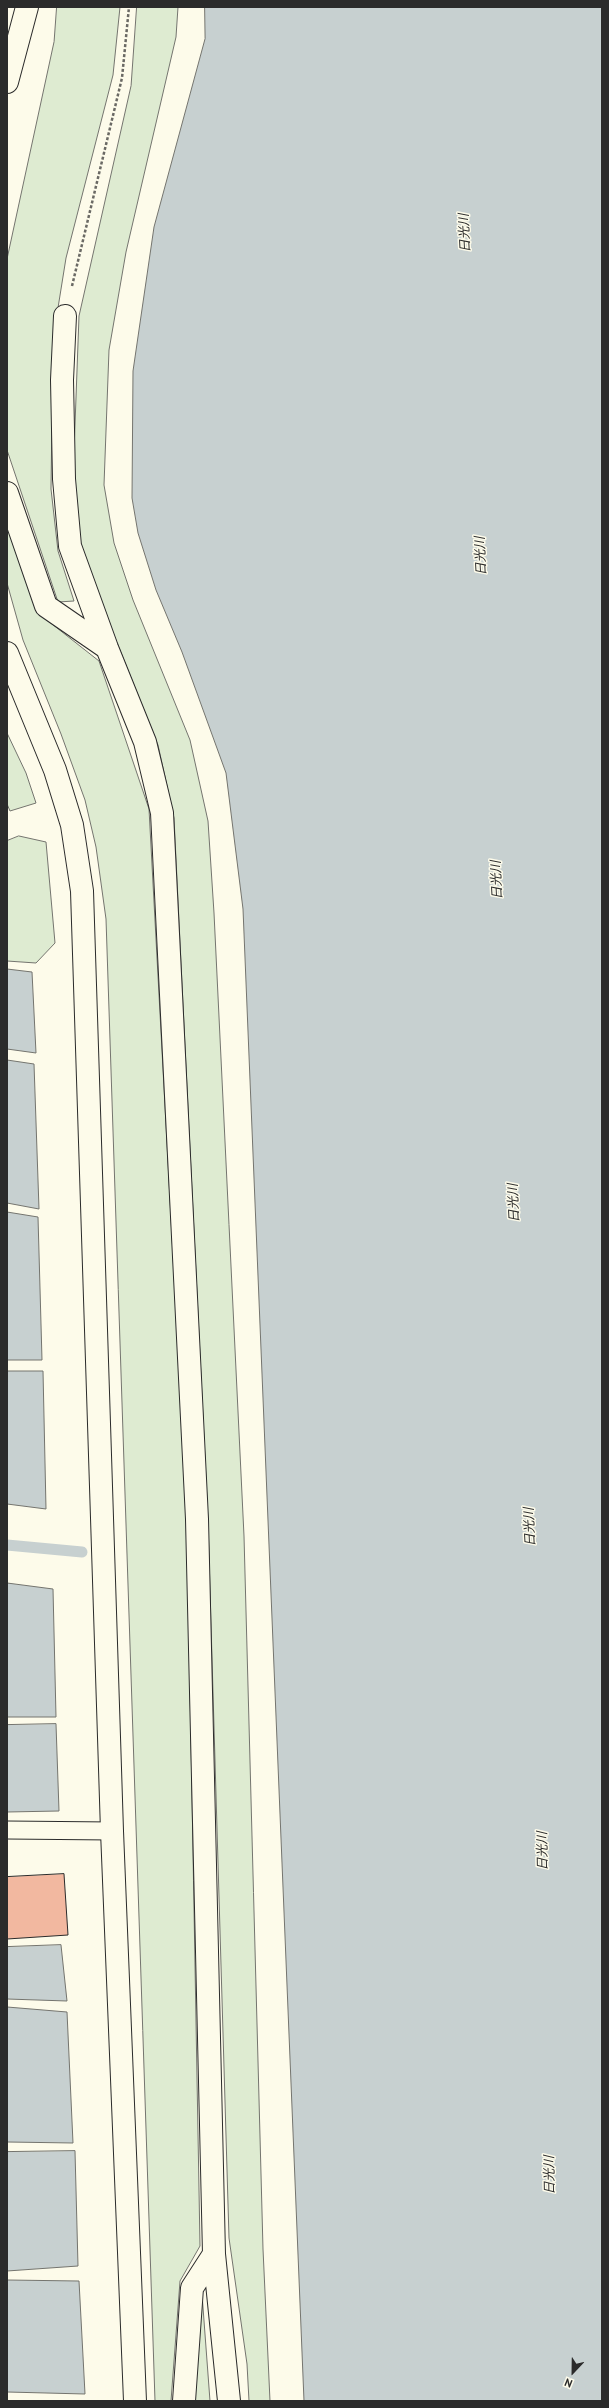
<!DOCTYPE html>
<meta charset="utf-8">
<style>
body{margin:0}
#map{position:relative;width:609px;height:2408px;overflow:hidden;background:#fdfbea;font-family:"PT Sans",sans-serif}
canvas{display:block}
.frame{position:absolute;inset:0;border:8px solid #2b2b2b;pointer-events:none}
.north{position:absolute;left:553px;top:2352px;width:40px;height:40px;-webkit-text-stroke:3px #fdfbea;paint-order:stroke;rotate:202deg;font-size:11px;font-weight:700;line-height:16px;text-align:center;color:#2b2b2b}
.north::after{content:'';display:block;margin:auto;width:14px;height:18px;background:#2b2b2b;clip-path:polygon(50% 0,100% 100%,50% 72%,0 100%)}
</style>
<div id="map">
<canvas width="609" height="2408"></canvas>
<div class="frame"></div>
<div class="north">N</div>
</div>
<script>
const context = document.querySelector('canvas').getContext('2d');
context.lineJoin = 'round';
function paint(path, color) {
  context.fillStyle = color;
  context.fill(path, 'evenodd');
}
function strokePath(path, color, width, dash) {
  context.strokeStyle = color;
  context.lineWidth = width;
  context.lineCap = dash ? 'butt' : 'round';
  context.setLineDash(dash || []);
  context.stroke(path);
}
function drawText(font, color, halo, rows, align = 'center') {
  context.font = font + ' "PT Sans","Noto Sans JP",sans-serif';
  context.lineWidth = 3;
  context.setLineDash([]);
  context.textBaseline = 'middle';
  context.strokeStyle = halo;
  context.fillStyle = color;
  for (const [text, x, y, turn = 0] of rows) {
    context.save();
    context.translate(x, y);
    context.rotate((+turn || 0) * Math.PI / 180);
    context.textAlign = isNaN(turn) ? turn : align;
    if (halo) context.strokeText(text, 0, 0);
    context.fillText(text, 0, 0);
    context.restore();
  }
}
const green = new Path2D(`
 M57,7H120L113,75L66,258L53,339L51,489L58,551L74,601L58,602L7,450V259L54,42Z
 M137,7H178L176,37L126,252L109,350L104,485L114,543L133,600L190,740L208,821L214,913L244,1536L263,2249L270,2401H249L247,2364L229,2238L208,1522L174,818L158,745L97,593L81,546L73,479L79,316L131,86Z
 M7,522L38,613L99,661L149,809L187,1515L200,2246L180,2281L171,2401H155L106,919L96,847L85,800L61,734L23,640L7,583Z
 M7,733L26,773L36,803L10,811L7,804Z
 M19,836L46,842L55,943L36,963L7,961V841Z
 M202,2294L210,2401H195Z`);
paint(green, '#deebd1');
strokePath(green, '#74746e', 1);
const water = new Path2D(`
 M205,7H602V2401H304L243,909L226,773L182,652L156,590L138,533L132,498L133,371L154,227L205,39Z
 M7,969L32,972L36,1053L7,1049Z
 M7,1060L34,1064L39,1209L7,1203Z
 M7,1212L38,1217L42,1360H7Z
 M7,1371H43L46,1509L7,1504Z
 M7,1583L53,1589L56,1717H7Z
 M56,1724L59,1811L7,1812V1725Z
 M61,1945L67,2001L7,1999V1947Z
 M7,2007L67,2012L73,2143L7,2142Z
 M75,2151L78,2266L7,2271V2152Z
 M7,2280L79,2281L85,2394L7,2392Z`);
paint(water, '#c7d0d0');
strokePath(water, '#74746e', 1);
strokePath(new Path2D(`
 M7,1545L82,1552`), '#c7d0d0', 11);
const building = new Path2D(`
 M64,1874L68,1935L7,1939V1877Z`);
paint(building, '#f2b8a0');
strokePath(building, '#2b2b2b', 1);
const service = new Path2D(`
 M7,1830L112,1831`);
const minor = new Path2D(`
 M7,82L27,7
 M65,316L62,380L64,479L70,546L107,648L145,742L162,813L197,1519L214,2254L229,2401
 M7,493L46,606L107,648
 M7,653L55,770L72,825L82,891L112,1831L135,2401
 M184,2401L192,2288L214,2254`);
strokePath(service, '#2b2b2b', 19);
strokePath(minor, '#2b2b2b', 24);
strokePath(new Path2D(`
 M72,286L122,78L129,7`), '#6a6964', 2.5, [3, 2]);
strokePath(service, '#fdfbea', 17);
strokePath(minor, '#fdfbea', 22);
drawText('italic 13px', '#2b2b2b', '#fdfbea', [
 ["日光川",465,233,-93],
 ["日光川",481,556,-93],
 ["日光川",497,880,-93],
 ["日光川",514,1203,-93],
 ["日光川",530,1527,-93],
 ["日光川",543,1851,-91],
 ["日光川",550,2175,-91]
]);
</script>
